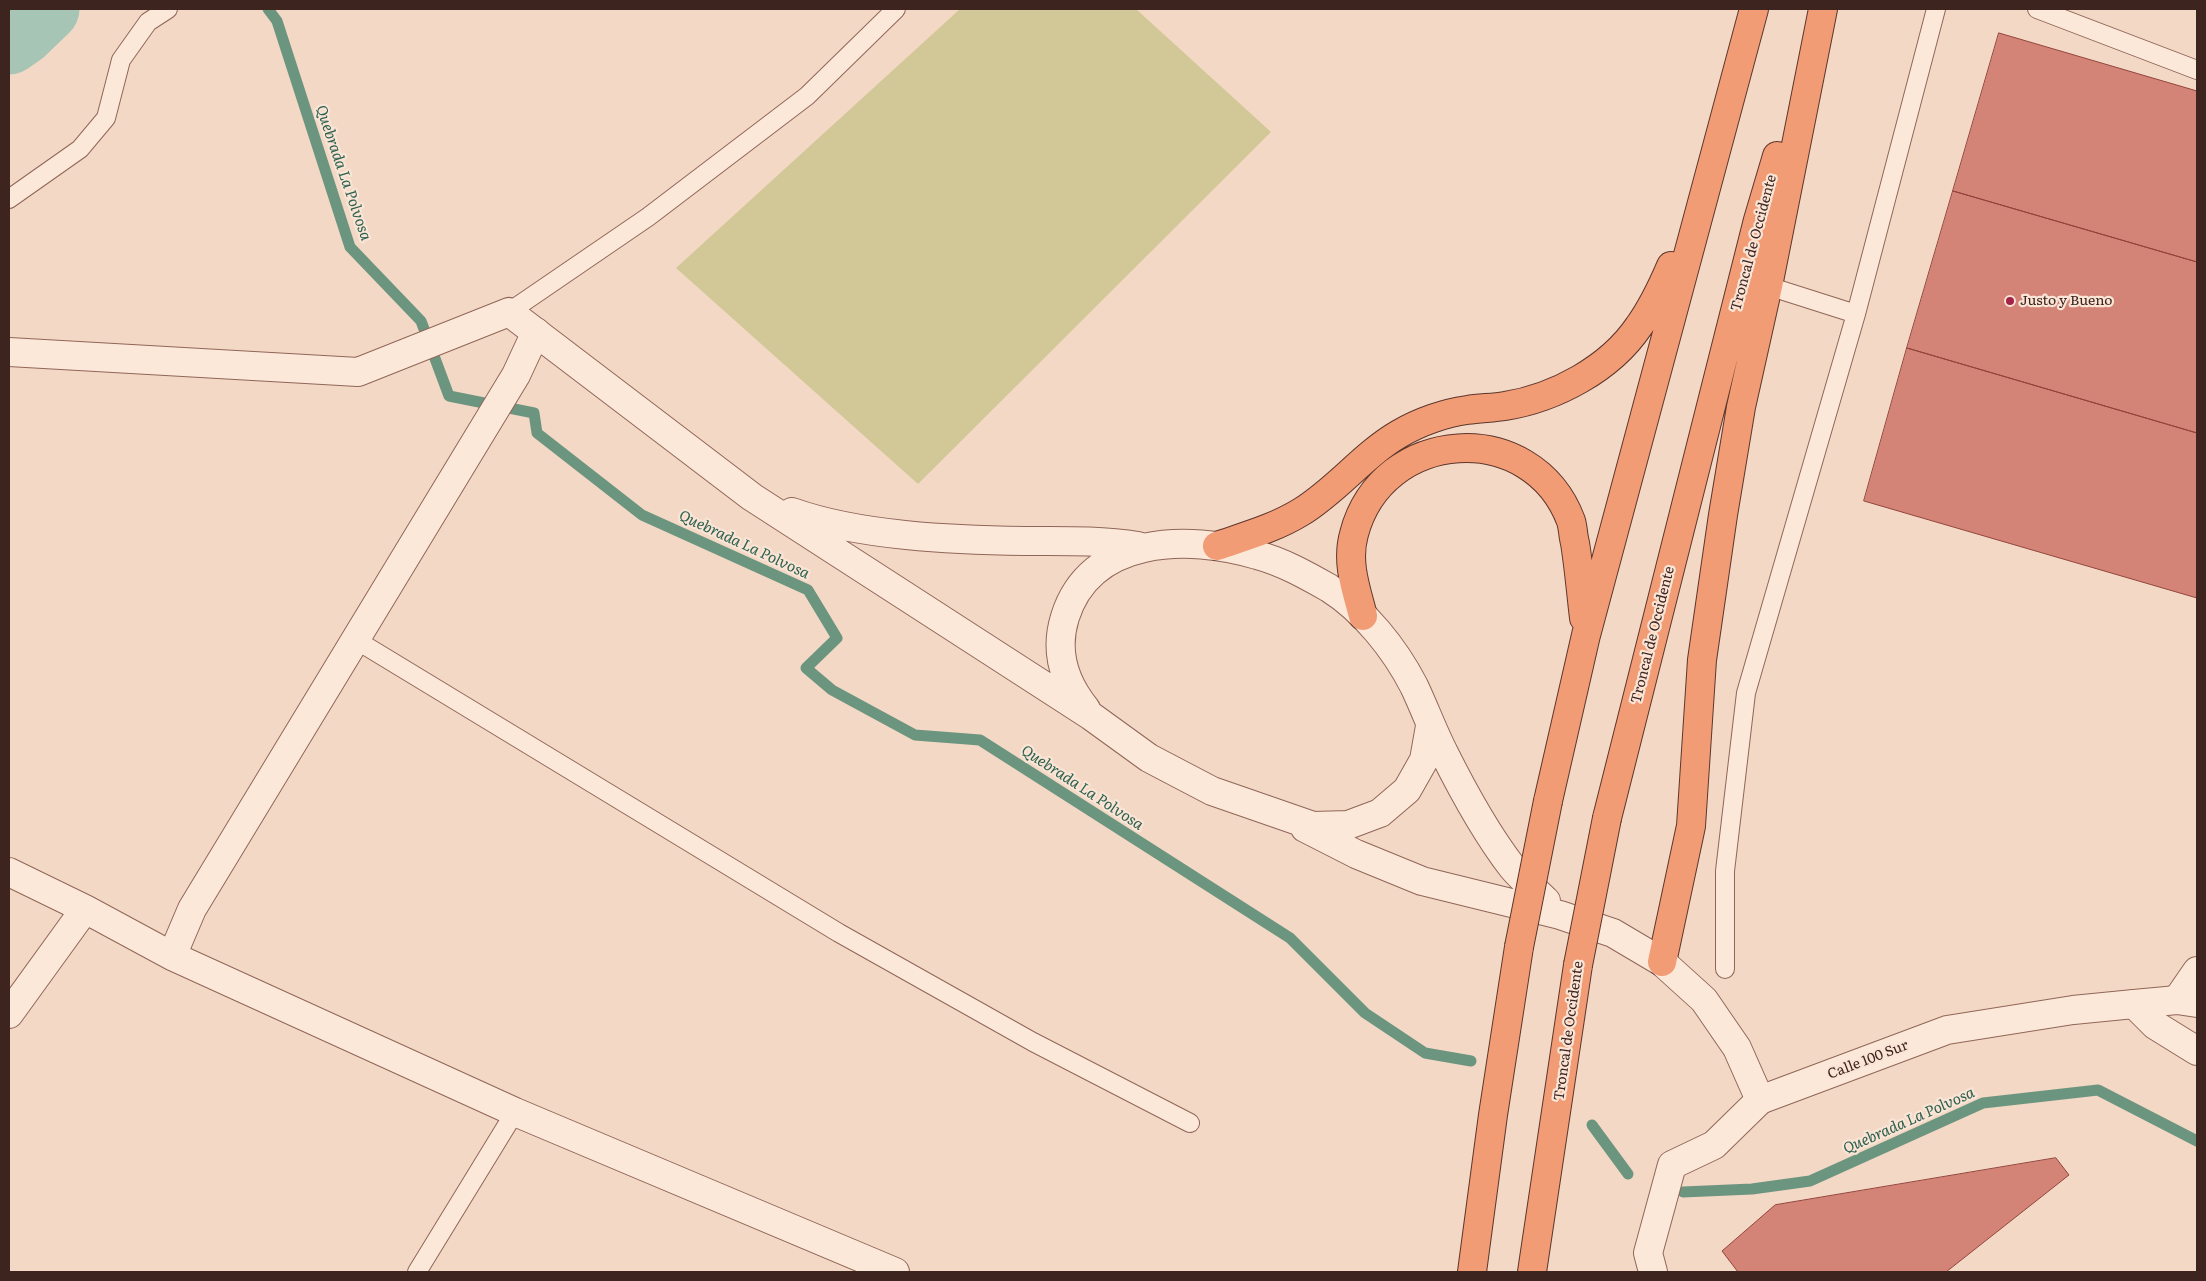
<!DOCTYPE html>
<style>
body{margin:0}
#map{position:relative;width:2206px;height:1281px;overflow:hidden;background:#f3d8c5;font-family:Literata,serif}
canvas{display:block}
.frame{position:absolute;inset:0;border:10px solid #3e241e;pointer-events:none}
</style>
<div id="map">
<canvas width="2206" height="1281"></canvas>
<div class="frame"></div>
</div>
<script>
const context = document.querySelector('canvas').getContext('2d');
context.lineJoin = 'round';
function paint(path, color) {
  context.fillStyle = color;
  context.fill(path, 'evenodd');
}
function strokePath(path, color, width, dash) {
  context.strokeStyle = color;
  context.lineWidth = width;
  context.lineCap = dash ? 'butt' : 'round';
  context.setLineDash(dash || []);
  context.stroke(path);
}
function drawText(font, color, halo, rows, align = 'center') {
  context.font = font + ' Literata,serif';
  context.lineWidth = 4.5;
  context.setLineDash([]);
  context.textBaseline = 'middle';
  context.strokeStyle = halo;
  context.fillStyle = color;
  for (const [text, x, y, turn = 0] of rows) {
    context.save();
    context.translate(x, y);
    context.rotate((+turn || 0) * Math.PI / 180);
    context.textAlign = isNaN(turn) ? turn : align;
    if (halo) context.strokeText(text, 0, 0);
    context.fillText(text, 0, 0);
    context.restore();
  }
}
paint(new Path2D(`
 M960,9H1136L1271,132L918,484L676,268Z`), '#d2c897');
strokePath(new Path2D(`
 M268,9L277,21L350,247L421,321L449,396L534,413L537,433L642,515L808,590L837,638L806,668L832,690L915,735L980,740L1290,938L1365,1013L1425,1053L1471,1061
 M1592,1125L1628,1174
 M1683,1192L1752,1189L1810,1181L1983,1103L2098,1090L2197,1141`), '#6c957f', 11);
strokePath(new Path2D(`
 M9,42L22,33L47,9`), '#a7c5b4', 65);
const building = new Path2D(`
 M1999,33L2197,91V262L1953,191Z
 M1953,191L2197,262V433L1907,348Z
 M1907,348L2197,433V598L1864,501Z
 M2056,1158L2069,1175L1946,1272H1738L1722,1251L1775,1205Z`);
paint(building, '#d48377');
strokePath(building, '#92453c', 1);
const service = new Path2D(`
 M2037,9L2197,70
 M9,199L80,149L106,118L121,60L148,22L168,9
 M1768,286L1856,314L1936,9
 M509,312L648,217L807,96L896,9
 M356,640L839,933L1033,1042L1190,1123
 M1725,969V871L1746,693L1856,314
 M417,1272L515,1112`);
const minor = new Path2D(`
 M536,332L516,375L192,909L172,956L515,1112L895,1272
 M9,872L85,909L172,956
 M2177,1000L2197,971
 M2134,1004L2155,1025L2197,1051
 M9,1014L85,909
 M1653,1272L1648,1253L1672,1165L1714,1145L1760,1100`);
const tertiary = new Path2D(`
 M9,352L358,372L509,312L752,497L1091,716L1149,758L1212,791L1313,826L1348,825L1380,813L1407,790L1424,760L1430,726
 M792,512C859,536 953,540 1025,541C1063,541 1101,540 1138,546
 M1086,709C1064,682 1054,652 1065,617C1090,536 1188,534 1257,555C1283,562 1306,575 1329,588C1364,610 1395,649 1414,686C1425,709 1433,732 1445,755C1464,793 1486,833 1512,867C1522,879 1535,890 1546,901
 M1305,828L1356,854L1422,881L1560,915L1613,933L1662,962L1704,1000L1737,1048L1760,1100L1947,1030L2073,1010L2134,1004L2177,1000L2197,1003`);
const trunk = new Path2D(`
 M1217,546C1246,536 1275,528 1301,512C1337,490 1363,455 1399,434C1419,422 1445,413 1467,410C1480,408 1493,408 1505,406C1555,398 1610,369 1639,326C1652,308 1662,287 1671,266
 M1363,616C1356,589 1346,562 1354,534C1382,427 1532,417 1571,521C1573,527 1573,536 1575,543C1579,568 1581,593 1584,618
 M1548,801L1586,635L1754,9
 M1607,818L1758,220L1777,156
 M1662,962L1691,826L1702,660L1723,515L1741,407L1768,286L1823,9
 M1472,1272L1493,1115L1519,947
 M1532,1272L1578,965`);
strokePath(service, '#906658', 20);
strokePath(minor, '#906658', 30);
strokePath(tertiary, '#906658', 30);
strokePath(trunk, '#5d362d', 30);
strokePath(service, '#fce8d9', 18);
strokePath(minor, '#fce8d9', 28);
strokePath(tertiary, '#fce8d9', 28);
strokePath(trunk, '#f19c74', 28);
const trunkBridge = new Path2D(`
 M1519,947L1548,801
 M1578,965L1607,818`);
strokePath(trunkBridge, '#5d362d', 30, []);
strokePath(trunkBridge, '#f19c74', 28);
for (const [x, y, r, color] of [
 [2010,301,5,"#a52249"]
]) {
  const dot = new Path2D();
  dot.arc(x, y, r, 0, 2 * Math.PI);
  context.fillStyle = color;
  context.fill(dot);
  strokePath(dot, '#f9e4d5', 2);
}
drawText('14px', '#3e241e', '#f9e4d5', [
 ["Troncal de Occidente",1754,243,-75],
 ["Troncal de Occidente",1653,635,-76],
 ["Troncal de Occidente",1569,1031,-82],
 ["Calle 100 Sur",1868,1060,-21]
]);
drawText('14px', '#3e241e', '#f9e4d5', [
 ["Justo y Bueno",2020,301]
], 'left');
drawText('italic 15px', '#2c604d', '#f9e4d5', [
 ["Quebrada La Polvosa",343,173,71],
 ["Quebrada La Polvosa",744,545,25],
 ["Quebrada La Polvosa",1082,788,33],
 ["Quebrada La Polvosa",1909,1121,-24]
]);
</script>
